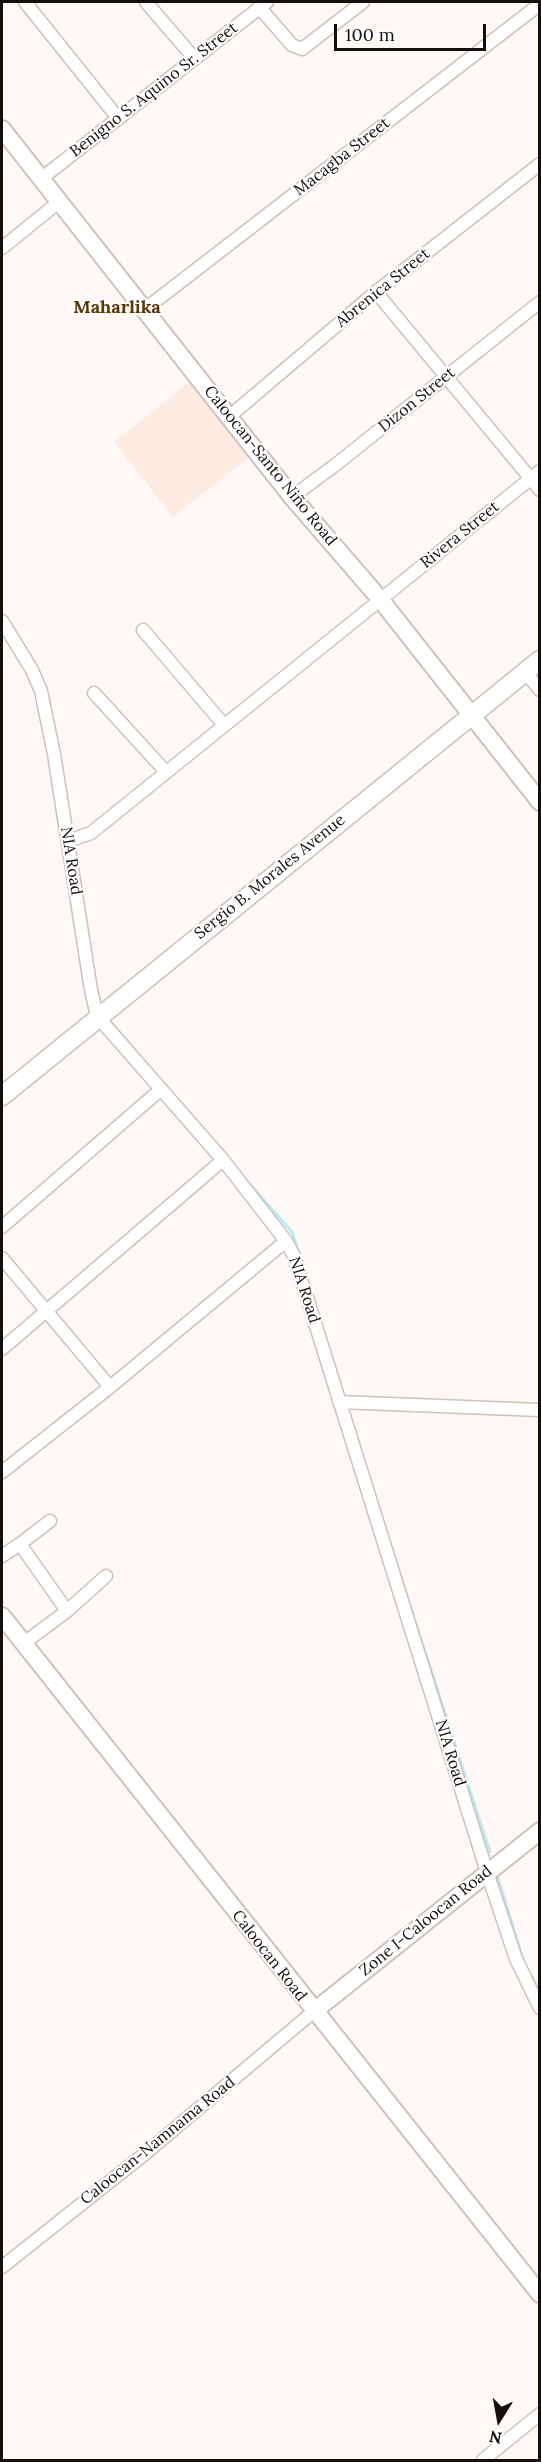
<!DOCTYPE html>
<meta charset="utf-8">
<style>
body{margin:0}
#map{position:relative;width:541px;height:2462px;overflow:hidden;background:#fff8f6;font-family:Lora,serif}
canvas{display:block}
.frame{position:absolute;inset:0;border:3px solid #140f0d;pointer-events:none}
.north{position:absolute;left:469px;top:2390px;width:60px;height:60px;-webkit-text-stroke:4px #fff;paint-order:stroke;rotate:191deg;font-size:16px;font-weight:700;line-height:24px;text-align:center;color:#140f0d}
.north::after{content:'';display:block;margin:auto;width:21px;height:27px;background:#140f0d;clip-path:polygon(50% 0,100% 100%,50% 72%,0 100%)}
.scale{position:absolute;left:334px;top:24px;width:152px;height:27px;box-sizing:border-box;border:3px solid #140f0d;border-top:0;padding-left:8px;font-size:18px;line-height:21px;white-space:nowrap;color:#140f0d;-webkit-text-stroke:4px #fff;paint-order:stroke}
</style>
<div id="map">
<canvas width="541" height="2462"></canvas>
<div class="frame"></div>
<div class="north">N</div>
<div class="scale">100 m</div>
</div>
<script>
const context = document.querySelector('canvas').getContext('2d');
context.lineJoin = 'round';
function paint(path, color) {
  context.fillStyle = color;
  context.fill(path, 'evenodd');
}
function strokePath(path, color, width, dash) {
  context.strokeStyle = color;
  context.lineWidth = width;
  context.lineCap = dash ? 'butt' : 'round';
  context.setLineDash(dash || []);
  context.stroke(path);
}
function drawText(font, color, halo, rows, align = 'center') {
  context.font = font + ' Lora,serif';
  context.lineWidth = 4.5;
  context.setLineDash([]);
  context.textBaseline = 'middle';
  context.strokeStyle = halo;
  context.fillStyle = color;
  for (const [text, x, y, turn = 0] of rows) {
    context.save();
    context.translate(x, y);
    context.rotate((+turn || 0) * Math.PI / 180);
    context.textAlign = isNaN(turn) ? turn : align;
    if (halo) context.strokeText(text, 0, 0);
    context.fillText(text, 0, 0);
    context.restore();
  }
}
paint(new Path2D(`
 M192,380L252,455L173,517L114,442Z`), '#fdeae2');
strokePath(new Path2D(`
 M109,1020L133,1048
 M241,1174L292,1232L306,1275
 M390,1544L490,1852
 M497,1875L524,1962
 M531,1976L540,1992`), '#bbebf9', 3);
const street = new Path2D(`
 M25,2L118,118
 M146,2L194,58
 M259,7L292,45L302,49L363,2
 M42,178L267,2
 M2,248L60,201
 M376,292L540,490
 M144,310L540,4
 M230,416L376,292L540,164
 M292,497L334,466L540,302
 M2,621L32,670L41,691L54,754L91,990L97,1016L223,1160L286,1241L294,1256L487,1872L516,1959L540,2008
 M143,630L224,725
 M525,672L540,690
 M94,693L166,772
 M68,841L91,833L540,471
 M2,1227L159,1091
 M2,1258L110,1387
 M2,1349L223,1160
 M339,1402L540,1410
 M2,1472L110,1387L286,1241
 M20,1544L50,1521
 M2,1556L20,1544L67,1611
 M24,1643L67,1611L106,1576
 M2,2267L147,2152L313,2012
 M483,2460L540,2414`);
const secondary = new Path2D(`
 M2,129L292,497L380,599L540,802
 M2,1616L540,2294
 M313,2012L540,1831`);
const primary = new Path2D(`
 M2,1096L540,660`);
strokePath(street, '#cfc0ba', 15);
strokePath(secondary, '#cfc0ba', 20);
strokePath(primary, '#cfc0ba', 21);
strokePath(street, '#fff', 12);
strokePath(secondary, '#fff', 16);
strokePath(primary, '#fff', 18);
drawText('16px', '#140f0d', '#fff', [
 ["Benigno S. Aquino Sr. Street",154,90,-38],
 ["Macagba Street",342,157,-38],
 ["Abrenica Street",383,288,-39],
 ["Dizon Street",417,400,-39],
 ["Caloocan-Santo Niño Road",270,466,51],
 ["Rivera Street",460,535,-39],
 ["NIA Road",71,861,81],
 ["Sergio B. Morales Avenue",270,877,-39],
 ["NIA Road",304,1290,72],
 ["NIA Road",450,1753,73],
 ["Zone I-Caloocan Road",426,1921,-39],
 ["Caloocan Road",269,1956,52],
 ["Caloocan-Namnama Road",158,2141,-39]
]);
drawText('bold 18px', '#5b3404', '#fff', [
 ["Maharlika",117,308]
]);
</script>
